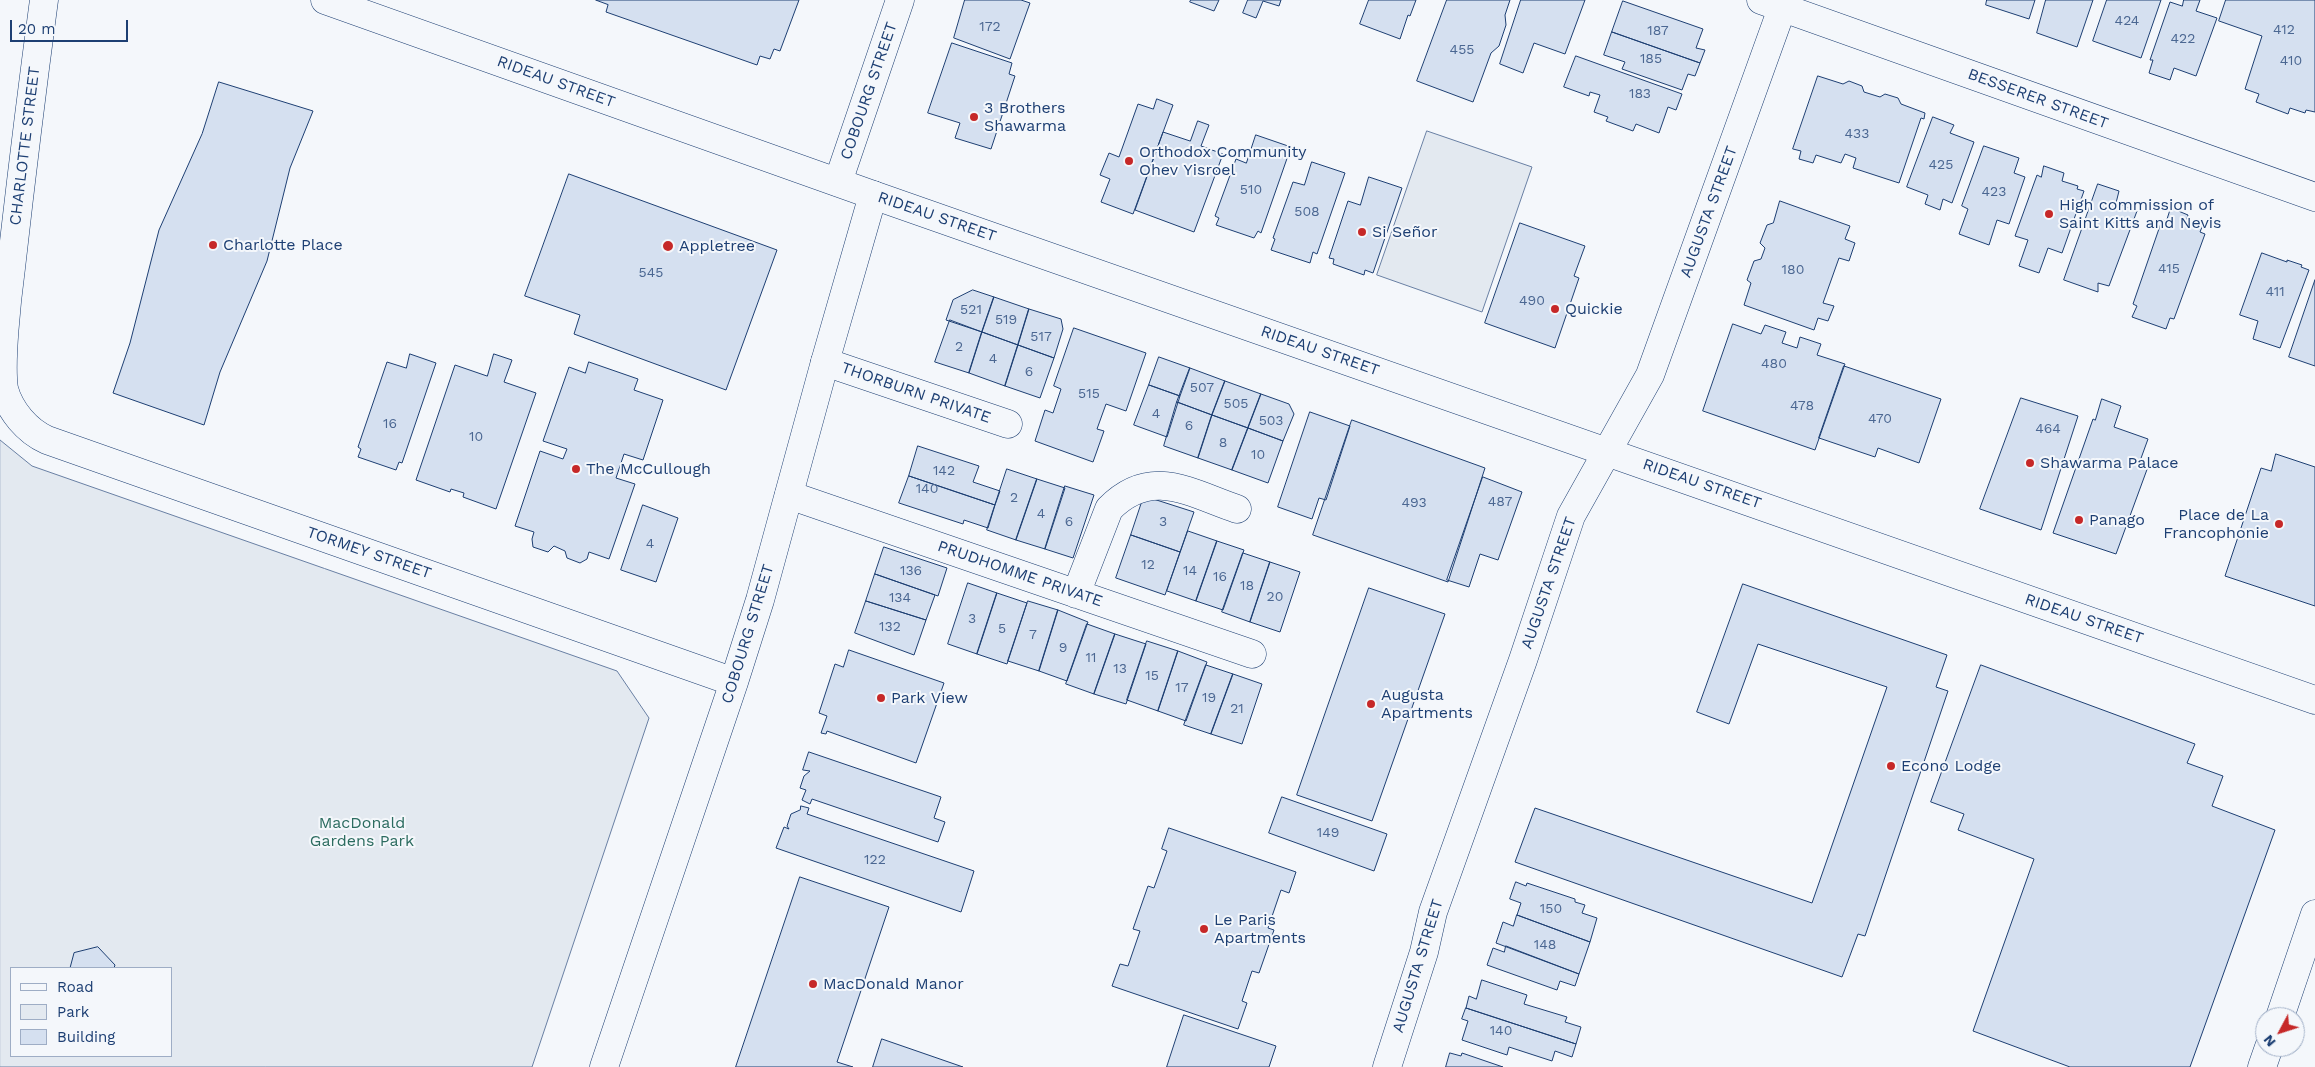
<!DOCTYPE html>
<meta charset="utf-8">
<style>
body{margin:0}
#map{position:relative;width:2315px;height:1067px;overflow:hidden;background:#f4f7fb;font-family:"Work Sans",sans-serif}
canvas{display:block}
.legend{position:absolute;left:10px;top:967px;width:162px;height:90px;box-sizing:border-box;background:#f4f7fb;border:1px solid #9eadc5;margin:0;padding:6px 9px;list-style:none;font-size:15px;color:#1d3f73}
.legend li{display:flex;align-items:center;gap:10px;height:25px}
.legend b{width:25px;border:1px solid #9eadc5}
.north{position:absolute;left:2255px;top:1007px;width:50px;height:50px;box-sizing:border-box;background:#f4f7fb;border:1px solid #9eadc5;border-radius:50%;rotate:230deg;font-size:14px;font-weight:700;line-height:20px;text-align:center;color:#1d3f73}
.north::after{content:'';display:block;margin:auto;width:18px;height:22px;background:#c62828;clip-path:polygon(50% 0,100% 100%,50% 72%,0 100%)}
.scale{position:absolute;left:10px;top:20px;width:118px;height:22px;box-sizing:border-box;border:2px solid #1d3f73;border-top:0;padding-left:6px;font-size:15px;line-height:18px;white-space:nowrap;color:#1d3f73;-webkit-text-stroke:4px #f4f7fb;paint-order:stroke}
</style>
<div id="map">
<canvas width="2315" height="1067"></canvas>
<ul class="legend">
<li><b style="height:6px;background:#f4f7fb"></b>Road</li>
<li><b style="height:14px;background:#e3e9f0"></b>Park</li>
<li><b style="height:14px;background:#d5e0f0"></b>Building</li>
</ul>
<div class="north">N</div>
<div class="scale">20 m</div>
</div>
<script>
const context = document.querySelector('canvas').getContext('2d');
context.lineJoin = 'round';
function paint(path, color) {
  context.fillStyle = color;
  context.fill(path, 'evenodd');
}
function strokePath(path, color, width, dash) {
  context.strokeStyle = color;
  context.lineWidth = width;
  context.lineCap = dash ? 'butt' : 'round';
  context.setLineDash(dash || []);
  context.stroke(path);
}
function drawText(font, color, halo, rows, align = 'center') {
  context.font = font + ' "Work Sans",sans-serif';
  context.lineWidth = 4;
  context.setLineDash([]);
  context.textBaseline = 'middle';
  context.strokeStyle = halo;
  context.fillStyle = color;
  for (const [text, x, y, turn = 0] of rows) {
    context.save();
    context.translate(x, y);
    context.rotate((+turn || 0) * Math.PI / 180);
    context.textAlign = isNaN(turn) ? turn : align;
    if (halo) context.strokeText(text, 0, 0);
    context.fillText(text, 0, 0);
    context.restore();
  }
}
const green = new Path2D(`
 M1427,131L1532,167L1482,312L1377,275Z
 M0,440L32,466L617,671L649,718L532,1067H0ZM11,968H171V1056H11Z`);
paint(green, '#e3e9f0');
strokePath(green, '#687fa3', 1);
const building = new Path2D(`
 M596,0H799L780,51L774,49L770,59L760,56L757,65L606,12L608,5Z
 M965,0H1021L1030,3L1010,59L954,38Z
 M1191,0H1219L1214,11L1190,2Z
 M1248,0H1281L1279,6L1263,1L1256,18L1243,13Z
 M1369,0H1416L1410,16L1408,15L1400,39L1360,24Z
 M1447,0H1510L1505,15L1506,25L1499,46L1491,53L1473,102L1417,81Z
 M1521,0H1585L1565,54L1534,43L1523,73L1500,64Z
 M1987,0H2035L2029,19L1986,5Z
 M2046,0H2093L2077,47L2037,33Z
 M2107,0H2161L2141,58L2093,41Z
 M2184,0H2200L2196,11L2217,18L2196,76L2174,68L2170,80L2149,73L2153,60H2150L2170,2L2182,6Z
 M2226,0H2315V112L2306,110L2305,113L2290,108L2288,114L2256,102L2259,94L2245,89L2262,36L2219,21Z
 M1623,1L1703,29L1696,48L1705,50L1700,63L1612,32Z
 M1612,32L1700,63L1695,76L1688,74L1682,90L1622,69L1625,62L1604,55Z
 M952,43L1012,63L1009,74L1015,76L991,149L955,138L960,123L928,113Z
 M1576,56L1682,94L1676,110L1668,107L1659,133L1636,124L1633,131L1606,121L1608,117L1594,112L1600,95L1590,92L1589,96L1564,87Z
 M1818,76L1843,84L1849,81L1862,86L1864,92L1880,97L1885,94L1898,98L1901,104L1925,113L1924,119L1921,118L1899,183L1853,168L1856,158L1845,154L1841,163L1816,155L1813,163L1799,159L1801,151L1793,149Z
 M219,82L313,111L290,168L267,261L220,372L204,425L113,393L130,343L159,230L202,134Z
 M1157,99L1173,105L1133,214L1101,202L1110,179L1100,175L1109,153L1119,157L1138,104L1153,109Z
 M1933,117L1954,125L1950,133L1974,142L1952,203L1943,199L1940,210L1925,204L1928,195L1907,187Z
 M1198,121L1209,125L1201,146L1223,154L1194,232L1135,210L1163,132L1190,141Z
 M1256,135L1291,147L1261,233L1258,231L1254,238L1216,225L1219,218L1215,216L1236,159L1246,163Z
 M1984,146L2019,158L2014,173L2025,177L2009,224L1997,220L1989,245L1959,234L1968,209L1962,206Z
 M1312,162L1345,173L1317,254L1313,252L1310,263L1271,250L1275,239L1273,238L1293,182L1304,185Z
 M2044,166L2064,173L2062,181L2078,186L2077,189L2084,191L2062,253L2048,248L2039,273L2019,266L2028,240L2015,236L2037,175L2041,177Z
 M569,174L777,250L726,390L574,334L580,315L525,296Z
 M1369,177L1402,188L1373,273L1365,270L1364,275L1333,264L1334,259L1329,258L1348,201L1360,205Z
 M2098,184L2119,191L2116,203L2137,211L2109,286L2098,283V292L2064,280Z
 M1780,201L1850,226L1845,239L1855,243L1849,261L1839,258L1823,303L1834,306L1828,321L1818,318L1814,330L1744,305L1751,283L1747,280L1754,261L1761,259L1765,248L1760,243L1767,225L1773,223Z
 M2171,208L2188,215L2186,221L2202,227L2200,232L2205,234L2174,319L2170,318L2166,329L2132,317L2137,306L2133,304L2162,220L2166,221Z
 M1520,223L1585,246L1574,276L1579,278L1555,348L1485,323Z
 M2262,253L2287,262V260L2302,265L2301,267L2309,270L2280,348L2253,339L2258,321L2240,315Z
 M2315,280V366L2289,357Z
 M973,290L994,297L982,332L946,320L953,300Z
 M994,297L1029,309L1018,345L982,332Z
 M1029,309L1061,319L1063,329L1054,358L1018,345Z
 M950,320L982,332L969,373L935,362Z
 M1733,324L1761,334L1765,325L1786,332L1782,343L1797,348L1800,337L1821,344L1817,355L1845,364L1815,450L1703,411Z
 M1074,328L1146,353L1126,411L1106,404L1097,429L1104,431L1093,462L1035,441L1045,410L1053,413L1061,389L1054,386Z
 M982,332L1018,345L1005,386L969,373Z
 M1018,345L1054,358L1040,398L1005,386Z
 M410,354L436,363L402,463L399,462L396,470L358,457L361,449L358,447L387,362L406,368Z
 M494,354L512,360L504,382L536,393L496,509L463,497L464,493L451,489L450,492L416,480L455,365L487,376Z
 M1159,357L1190,368L1180,396L1149,385Z
 M589,362L638,379L634,390L663,400L643,460L624,454L616,478L635,484L609,559L589,552L587,559L580,563L567,558L565,551L554,546L548,552L533,547L532,539L534,532L515,526L540,451L563,459L567,449L543,441L569,367L585,373Z
 M1844,366L1941,399L1919,463L1878,448L1875,457L1819,438Z
 M1190,368L1225,381L1212,415L1177,402Z
 M1225,381L1261,394L1248,428L1212,415Z
 M1149,385L1180,396L1167,437L1134,425Z
 M1261,394L1289,404L1294,414L1283,441L1248,428Z
 M2021,398L2078,416L2041,530L1980,509Z
 M2102,399L2121,406L2114,427L2148,439L2140,461L2149,464L2116,554L2053,533L2093,419L2095,420Z
 M1177,402L1212,415L1198,458L1164,446Z
 M1310,412L1350,426L1326,500L1319,498L1312,519L1278,507Z
 M1212,415L1248,428L1232,470L1198,458Z
 M1352,420L1485,468L1448,582L1313,535Z
 M1248,428L1283,441L1268,483L1232,470Z
 M918,446L979,466L973,482L1000,491L995,505L909,476Z
 M2276,454L2315,467V606L2225,576L2261,468L2271,471Z
 M1007,469L1037,479L1016,540L987,530Z
 M909,476L995,505L988,528L964,520L963,524L899,503Z
 M1483,477L1522,492L1498,560L1480,554L1469,587L1447,580Z
 M1037,479L1065,488L1045,549L1016,540Z
 M1065,486L1094,495L1073,558L1045,549Z
 M1144,496L1194,512L1180,552L1131,535Z
 M643,505L678,518L656,582L621,570Z
 M1188,531L1217,541L1196,601L1167,591Z
 M1131,535L1180,552L1165,595L1116,578Z
 M1217,541L1244,550L1223,610L1196,601Z
 M884,547L947,568L938,596L875,574Z
 M1243,553L1270,562L1250,622L1222,612Z
 M1270,562L1300,572L1280,632L1250,622Z
 M875,574L935,595L926,620L866,601Z
 M968,583L997,593L977,654L948,644Z
 M1743,584L1947,655L1936,687L1948,691L1865,936L1858,934L1842,977L1515,862L1535,808L1812,903L1887,687L1758,644L1729,724L1697,712Z
 M1369,588L1445,614L1372,821L1297,795Z
 M997,593L1027,603L1007,664L977,654Z
 M866,601L926,620L914,655L855,633Z
 M1028,601L1058,610L1039,671L1008,661Z
 M1058,610L1088,622L1067,681L1039,671Z
 M1087,624L1115,634L1094,694L1066,684Z
 M1115,634L1146,644L1126,704L1094,694Z
 M1147,641L1178,651L1158,711L1127,700Z
 M849,650L944,683L916,763L827,731L826,734L821,733L827,716L819,713L835,664L843,667Z
 M1178,651L1207,662L1186,721L1158,711Z
 M1206,665L1233,674L1211,734L1184,725Z
 M1981,665L2195,744L2187,763L2223,776L2212,806L2275,830L2190,1067H2070L1973,1031L2034,859L1958,830L1964,814L1931,802Z
 M1233,674L1262,684L1242,744L1211,734Z
 M809,752L941,797L934,818L945,822L938,842L812,799L810,804L802,800L806,790L800,788L804,776L810,771L803,770Z
 M1282,797L1387,834L1374,871L1269,833Z
 M801,806L809,808L807,814L974,871L961,912L776,848L784,827L789,829L787,826L791,814L800,810Z
 M1169,828L1296,872L1289,893L1281,890L1268,928L1274,930L1259,973L1252,971L1242,1001L1247,1003L1238,1029L1112,986L1120,964L1128,966L1140,931L1133,929L1148,886L1154,888L1167,851L1162,849Z
 M800,877L889,907L837,1062L853,1067H736Z
 M1516,882L1526,886L1527,883L1575,899V902L1585,905L1582,913L1597,918L1590,942L1517,915L1521,903L1510,899Z
 M1517,915L1590,942L1579,974L1496,943L1503,922L1513,926Z
 M1506,946L1579,974L1575,986L1560,981L1557,990L1487,965L1493,948L1504,952Z
 M98,947L115,965L114,968H70L74,953Z
 M1482,980L1527,995L1524,1004L1567,1017L1565,1022L1581,1027L1576,1044L1466,1008L1469,996L1476,999Z
 M1466,1008L1576,1044L1572,1057L1555,1051L1552,1061L1509,1047L1507,1055L1462,1040L1468,1021L1462,1019Z
 M1184,1015L1276,1046L1269,1067H1167Z
 M882,1039L963,1067H873Z
 M1450,1053L1461,1056L1462,1053L1503,1067H1446Z`);
paint(building, '#d5e0f0');
strokePath(building, '#1d3f73', 1);
const minor = new Path2D(`
 M1761,0L2315,197
 M838,182L900,0
 M825,362L1008,424
 M789,495L1252,654
 M1076,594L1109,509C1151,466 1190,493 1237,509
 M2280,1017L2315,914
 M1387,1067L1424,952L1433,912L1523,660L1571,516L1650,375L1785,0
 M2262,1067L2269,1047`);
const tertiary = new Path2D(`
 M44,0C32,89 21,179 11,268C7,298 0,362 4,389C10,411 27,431 47,440L734,682
 M604,1067L734,682L760,600L825,362L873,195`);
const primary = new Path2D(`
 M325,0L873,195L2315,700`);
strokePath(minor, '#1d3f73', 29);
strokePath(tertiary, '#1d3f73', 29);
strokePath(primary, '#1d3f73', 29);
strokePath(minor, '#f4f7fb', 28);
strokePath(tertiary, '#f4f7fb', 28);
strokePath(primary, '#f4f7fb', 28);
for (const [x, y, r, color] of [
 [974,117,5,"#c62828"],
 [1129,161,5,"#c62828"],
 [2049,214,5,"#c62828"],
 [1362,232,5,"#c62828"],
 [213,245,5,"#c62828"],
 [668,246,6,"#c62828"],
 [1555,309,5,"#c62828"],
 [2030,463,5,"#c62828"],
 [576,469,5,"#c62828"],
 [2079,520,5,"#c62828"],
 [2279,524,5,"#c62828"],
 [881,698,5,"#c62828"],
 [1371,704,5,"#c62828"],
 [1891,766,5,"#c62828"],
 [1204,929,5,"#c62828"],
 [813,984,5,"#c62828"]
]) {
  const dot = new Path2D();
  dot.arc(x, y, r, 0, 2 * Math.PI);
  context.fillStyle = color;
  context.fill(dot);
  strokePath(dot, '#f4f7fb', 2);
}
drawText('14px', '#4b6792', null, [
 ["424",2127,21],
 ["172",990,27],
 ["412",2284,30],
 ["187",1658,31],
 ["422",2183,39],
 ["455",1462,50],
 ["185",1651,59],
 ["410",2291,61],
 ["183",1640,94],
 ["433",1857,134],
 ["425",1941,165],
 ["510",1251,190],
 ["423",1994,192],
 ["508",1307,212],
 ["415",2169,269],
 ["180",1793,270],
 ["545",651,273],
 ["411",2275,292],
 ["490",1532,301],
 ["521",971,310],
 ["519",1006,320],
 ["517",1041,337],
 ["2",959,347],
 ["4",993,359],
 ["480",1774,364],
 ["6",1029,372],
 ["507",1202,388],
 ["515",1089,394],
 ["505",1236,404],
 ["478",1802,406],
 ["4",1156,414],
 ["470",1880,419],
 ["503",1271,421],
 ["16",390,424],
 ["6",1189,426],
 ["464",2048,429],
 ["10",476,437],
 ["8",1223,443],
 ["10",1258,455],
 ["142",944,471],
 ["140",927,489],
 ["2",1014,498],
 ["487",1500,502],
 ["493",1414,503],
 ["4",1041,514],
 ["6",1069,522],
 ["3",1163,522],
 ["4",650,544],
 ["12",1148,565],
 ["136",911,571],
 ["14",1190,571],
 ["16",1220,577],
 ["18",1247,586],
 ["20",1275,597],
 ["134",900,598],
 ["3",972,619],
 ["132",890,627],
 ["5",1002,629],
 ["7",1033,635],
 ["9",1063,648],
 ["11",1091,658],
 ["13",1120,669],
 ["15",1152,676],
 ["17",1182,688],
 ["19",1209,698],
 ["21",1237,709],
 ["149",1328,833],
 ["122",875,860],
 ["150",1551,909],
 ["148",1545,945],
 ["140",1501,1031]
]);
drawText('16px', '#1d3f73', '#f4f7fb', [
 ["RIDEAU STREET",556,82,20],
 ["COBOURG STREET",869,91,-71],
 ["BESSERER STREET",2038,99,20],
 ["CHARLOTTE STREET",25,146,-83],
 ["AUGUSTA STREET",1709,212,-70],
 ["RIDEAU STREET",937,217,19],
 ["RIDEAU STREET",1320,351,19],
 ["THORBURN PRIVATE",916,393,19],
 ["RIDEAU STREET",1702,484,19],
 ["TORMEY STREET",369,553,19],
 ["PRUDHOMME PRIVATE",1020,574,19],
 ["AUGUSTA STREET",1549,583,-71],
 ["RIDEAU STREET",2084,619,19],
 ["COBOURG STREET",748,634,-73],
 ["AUGUSTA STREET",1418,966,-73]
]);
drawText('16px', '#1d3f73', '#f4f7fb', [
 ["3 Brothers",984,108],
 ["Shawarma",984,126],
 ["Orthodox Community",1139,152],
 ["Ohev Yisroel",1139,170],
 ["High commission of",2059,205],
 ["Saint Kitts and Nevis",2059,223],
 ["Si Señor",1372,232],
 ["Charlotte Place",223,245],
 ["Appletree",679,246],
 ["Quickie",1565,309],
 ["Shawarma Palace",2040,463],
 ["The McCullough",586,469],
 ["Place de La",2269,515,"right"],
 ["Francophonie",2269,533,"right"],
 ["Panago",2089,520],
 ["Augusta",1381,695],
 ["Apartments",1381,713],
 ["Park View",891,698],
 ["Econo Lodge",1901,766],
 ["Le Paris",1214,920],
 ["Apartments",1214,938],
 ["MacDonald Manor",823,984]
], 'left');
drawText('16px', '#2c6c60', '#f4f7fb', [
 ["MacDonald",362,823],
 ["Gardens Park",362,841]
]);
</script>
